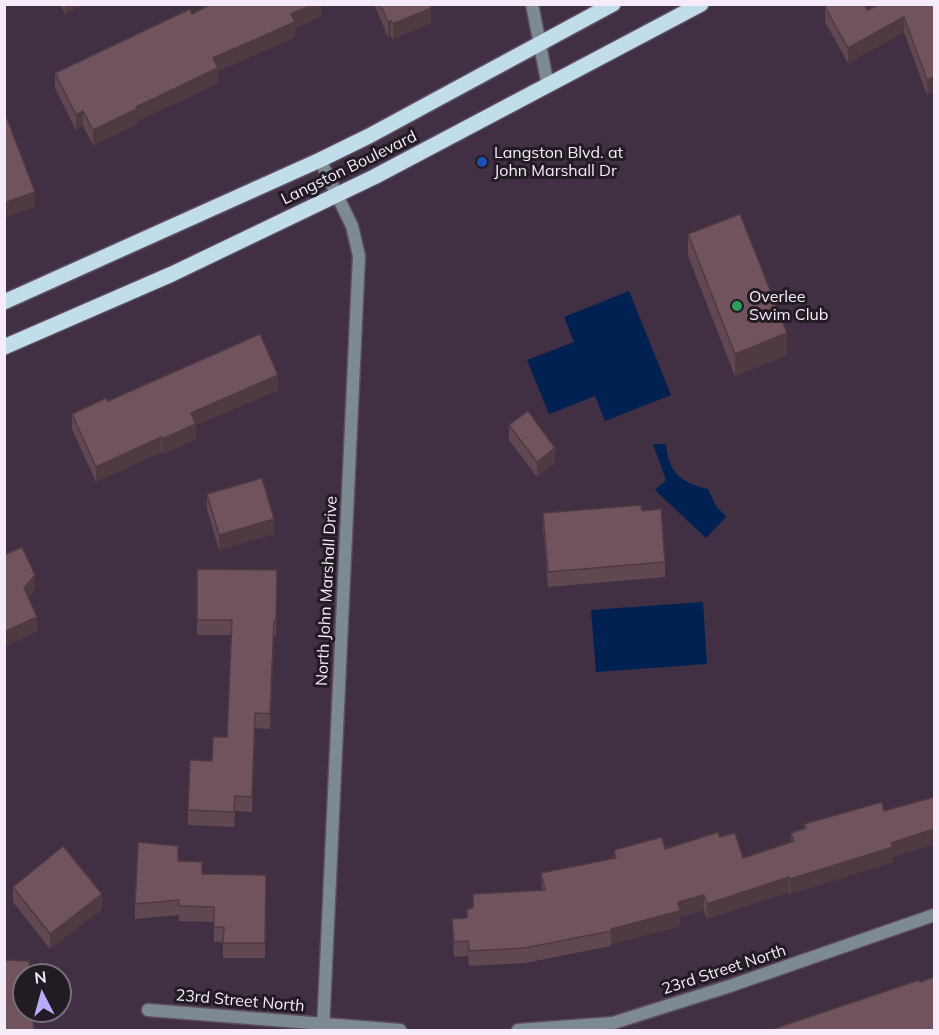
<!DOCTYPE html>
<style>
body{margin:0}
#map{position:relative;width:939px;height:1035px;overflow:hidden;background:#413044;font-family:Mulish,sans-serif}
canvas{display:block}
.frame{position:absolute;inset:0;border:6px solid #f6ebf8;pointer-events:none}
.north{position:absolute;left:12px;top:963px;width:60px;height:60px;box-sizing:border-box;background:#231b24;border:2px solid #776e79;border-radius:50%;rotate:354deg;font-size:16px;font-weight:700;line-height:24px;text-align:center;color:#f6ebf8}
.north::after{content:'';display:block;margin:auto;width:21px;height:27px;background:#b8abf7;clip-path:polygon(50% 0,100% 100%,50% 72%,0 100%)}
</style>
<div id="map">
<canvas width="939" height="1035"></canvas>
<div class="frame"></div>
<div class="north">N</div>
</div>
<script>
const context = document.querySelector('canvas').getContext('2d');
context.lineJoin = 'round';
function paint(path, color) {
  context.fillStyle = color;
  context.fill(path, 'evenodd');
}
function strokePath(path, color, width, dash) {
  context.strokeStyle = color;
  context.lineWidth = width;
  context.lineCap = dash ? 'butt' : 'round';
  context.setLineDash(dash || []);
  context.stroke(path);
}
function drawText(font, color, halo, rows, align = 'center') {
  context.font = font + ' Mulish,sans-serif';
  context.lineWidth = 6;
  context.setLineDash([]);
  context.textBaseline = 'middle';
  context.strokeStyle = halo;
  context.fillStyle = color;
  for (const [text, x, y, turn = 0] of rows) {
    context.save();
    context.translate(x, y);
    context.rotate((+turn || 0) * Math.PI / 180);
    context.textAlign = isNaN(turn) ? turn : align;
    if (halo) context.strokeText(text, 0, 0);
    context.fillText(text, 0, 0);
    context.restore();
  }
}
paint(new Path2D(`
 M629,291L671,395L605,421L595,396L549,414L527,360L574,342L564,317Z
 M666,444C668,472 681,483 708,489L716,506L726,517L706,538L655,490L666,480L653,444Z
 M703,602L707,664L596,672L591,610Z`), '#002151');
const minor = new Path2D(`
 M532,4L548,86
 M320,160L352,226L359,256L323,1030
 M148,1010L400,1030
 M518,1030L613,1023L730,986L934,915`);
const primary = new Path2D(`
 M4,302L320,160L369,136L613,4
 M4,347L172,274L374,177L701,4`);
strokePath(minor, '#5e4e61', 15);
strokePath(primary, '#5e4e61', 18);
strokePath(minor, '#7d8a91', 12);
strokePath(primary, '#c1dceb', 15);
paint(new Path2D(`
 M60,4H83L65,14Z
 M321,4V16L295,28V37L218,71V83L137,121V124L93,145L83,126L76,130L55,88V73L192,14Z
 M374,4H429L431,23L393,39L391,36L388,37Z
 M934,4V92L927,95L904,32L848,63L825,22V7L867,10Z
 M688,234L787,355L735,376L688,256Z
 M278,390L196,425V439L162,454L161,452L96,482L72,429V414L108,401Z
 M509,425L555,463L537,477L509,440Z
 M207,494L274,534L219,550L207,509Z
 M642,511L665,562V577L548,587L543,528V513Z
 M197,569L277,570L276,636H274L270,729L255,728L252,812L235,811L234,827L188,825V810L212,761L227,737L231,635H197Z
 M934,790V844L893,857V862L790,894L789,892L707,919L704,910L680,917V926L611,944V946L525,963L469,966L468,956L454,957L452,919L467,918V909L473,908V894L542,891L541,873L614,858V850L665,849L720,837L743,858L791,842V833L804,829V824L884,811L934,797Z
 M178,861L202,874L266,875L265,958H223V942H214V922L179,921V915L135,919V904Z
 M13,887L102,909L50,949L13,902Z`), '#614750');
paint(new Path2D(`
 M65,4H83L65,14Z
 M314,4H321V16L295,28V37L218,71V83L137,121V124L93,145V130L136,107L213,58L291,14Z
 M431,8V23L393,39V24Z
 M904,17V32L848,63V48Z
 M391,21V36L388,37V22Z
 M934,77V92L927,95V80Z
 M83,111V126L76,130V115Z
 M35,192V207L4,218V203Z
 M787,333V355L735,376V354Z
 M278,375V390L196,425V439L162,454V439L191,413Z
 M161,437V452L96,482V467Z
 M555,448V463L537,477V462Z
 M274,519V534L219,550V535Z
 M35,575V590L24,603V588Z
 M37,617V632L4,647V632Z
 M274,621V636L270,729V714Z
 M934,829V844L893,857V862L790,894V879L891,843Z
 M789,877V892L707,919V904Z
 M102,894V909L50,949V934Z
 M704,895V910L680,917V926L611,944V929L678,902Z`), '#4f3a41');
const building = new Path2D(`
 M211,4H314L291,14L295,22L213,58L218,68L136,107L137,109L93,130L83,111L76,115L55,73L190,9L192,14Z
 M380,4H429L431,8L393,24L391,21L388,22Z
 M829,4H864L867,10L881,4H934V77L927,80L904,17L848,48L825,7Z
 M4,111L35,192L4,203Z
 M740,214L787,333L735,354L688,234Z
 M260,334L278,375L191,413L196,424L162,439L161,437L96,467L72,414L106,398L108,401Z
 M528,411L555,448L537,462L509,425Z
 M262,478L274,519L219,535L207,494Z
 M641,505L642,511L661,509L665,562L548,572L543,513Z
 M22,547L35,575L24,588L37,617L4,632V555Z
 M197,569L277,570L276,621H274L270,714L255,713L252,797L235,796L234,812L188,810L190,760L212,761L213,737H227L232,620H197Z
 M934,797V829L891,843L893,847L790,879L789,877L707,904L704,895L678,902L680,911L611,929V931L525,948L469,951L468,941L454,942L452,919L467,918V909L473,908V894L545,890L541,873L616,858L614,850L662,837L665,849L718,832L720,837L735,833L743,858L794,841L791,833L806,828L804,824L882,802L884,811Z
 M138,842L178,846V861L202,862V874L266,875L265,943H223L224,927H214V907L179,906V900L135,904Z
 M63,846L102,894L50,934L13,887Z
 M4,960L29,961L30,975H24V1011H32L34,1030H4Z
 M934,977V1030H770L919,980L920,982Z`);
paint(building, '#71535d');
strokePath(building, '#4f3a41', 1.5);
for (const [x, y, r, color] of [
 [482,162,6,"#1a4fb4"],
 [737,306,6,"#2e9e5b"]
]) {
  const dot = new Path2D();
  dot.arc(x, y, r, 0, 2 * Math.PI);
  context.fillStyle = color;
  context.fill(dot);
  strokePath(dot, '#231b24', 2);
}
drawText('16px', '#f6ebf8', '#231b24', [
 ["Langston Blvd. at",494,153],
 ["John Marshall Dr",494,171],
 ["Overlee",749,297],
 ["Swim Club",749,315]
], 'left');
drawText('16px', '#f6ebf8', '#231b24', [
 ["Langston Boulevard",349,168,-26],
 ["North John Marshall Drive",327,591,-87],
 ["23rd Street North",724,970,-18],
 ["23rd Street North",240,1001,5]
]);
</script>
